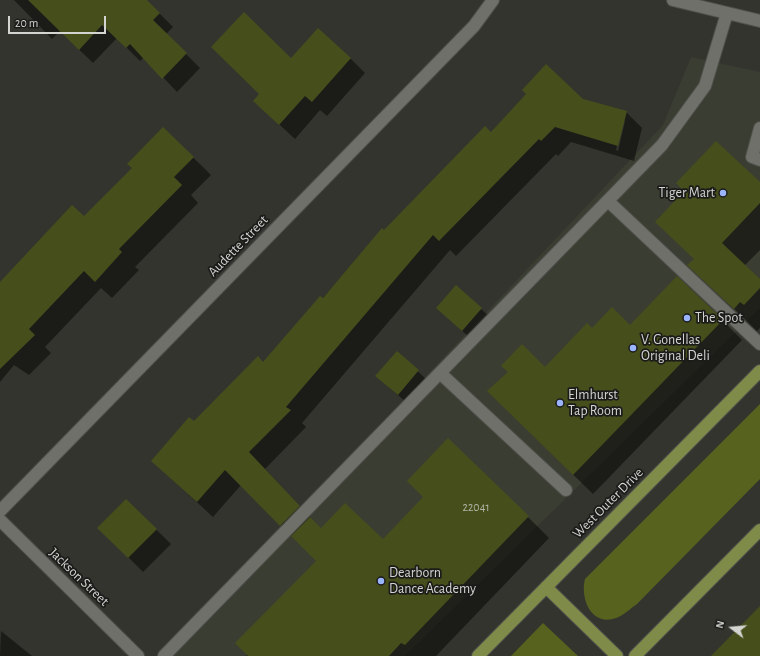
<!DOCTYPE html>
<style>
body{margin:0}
#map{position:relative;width:760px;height:656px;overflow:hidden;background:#33342e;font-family:"Alegreya Sans",sans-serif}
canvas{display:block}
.north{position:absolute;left:712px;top:608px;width:40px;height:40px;-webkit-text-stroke:3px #1b1b19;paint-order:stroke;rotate:286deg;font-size:11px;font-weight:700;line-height:16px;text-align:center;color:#d4d5d1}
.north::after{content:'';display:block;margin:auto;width:14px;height:18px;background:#d4d5d1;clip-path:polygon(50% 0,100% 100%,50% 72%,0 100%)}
.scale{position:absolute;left:8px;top:16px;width:98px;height:18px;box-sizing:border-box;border:2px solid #d4d5d1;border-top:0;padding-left:5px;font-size:12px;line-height:14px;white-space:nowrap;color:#d4d5d1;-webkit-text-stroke:3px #1b1b19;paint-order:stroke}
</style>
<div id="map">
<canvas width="760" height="656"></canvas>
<div class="north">N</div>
<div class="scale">20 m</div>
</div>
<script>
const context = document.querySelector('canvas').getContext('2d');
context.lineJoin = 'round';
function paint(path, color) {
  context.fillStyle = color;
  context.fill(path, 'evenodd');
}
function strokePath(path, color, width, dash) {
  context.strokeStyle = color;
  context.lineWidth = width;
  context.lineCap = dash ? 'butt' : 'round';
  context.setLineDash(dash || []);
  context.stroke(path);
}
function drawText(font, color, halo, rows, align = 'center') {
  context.font = font + ' "Alegreya Sans",sans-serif';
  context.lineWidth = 3.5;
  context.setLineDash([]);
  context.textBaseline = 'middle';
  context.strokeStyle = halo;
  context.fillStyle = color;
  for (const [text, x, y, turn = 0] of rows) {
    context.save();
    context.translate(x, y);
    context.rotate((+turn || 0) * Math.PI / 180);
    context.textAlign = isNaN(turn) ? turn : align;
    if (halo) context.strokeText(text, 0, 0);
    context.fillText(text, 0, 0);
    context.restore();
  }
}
paint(new Path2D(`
 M691,57L760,72V308L405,656H162L663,125Z`), '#3a3d31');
paint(new Path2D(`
 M760,404V479L637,604C631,608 623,616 616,618C591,627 580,598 585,579Z
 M543,623L578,656H511Z`), '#56621e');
paint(new Path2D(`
 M14,0H146L173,27L166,34L200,68L177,92L144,57L140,61L117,38L93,63L60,31L52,39Z
 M350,58L365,73L327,116L320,110L295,139L269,115L291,60Z
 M582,100L626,112L642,128L634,161L571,142L558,156L556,154L456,256L450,250L302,423L306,427L265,469L321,529L383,541L528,517L549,538L436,656H246L317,561L241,485L213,517L152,461L194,422L263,363L384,231L491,133ZM623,121H625L618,151L616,150Z
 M163,128L211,175L191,195L198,203L135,267L139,270L112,298L101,288L45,347L51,353L29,375L14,365L0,382V283L84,217L133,168Z
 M760,184V250L744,266L760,280V328L757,331L689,265Z
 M481,309L489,316L470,338L445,315Z
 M722,320L742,340L593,494L508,411L545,368L592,330Z
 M397,352L426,379L406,402L384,383Z
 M126,500L171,544L143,572L99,528Z
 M1,631L32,656H0Z`), '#0007');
paint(new Path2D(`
 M28,0H147L160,13L153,20L187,53L162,79L130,44L126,48L102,25L79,50Z
 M244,12L291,58L318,28L351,58L312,102L305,96L279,125L253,101L259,94L211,47Z
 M546,64L583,99L627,111L618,146L555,127L541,141L539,139L439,241L433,235L286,407L291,410L249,452L300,506L280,526L225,470L197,502L151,461L189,417L194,421L258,356L263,362L320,296L323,298L382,228L384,230L485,126L491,132L526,94L522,90Z
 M163,127L194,157L174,177L182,185L119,249L122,252L95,282L84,271L29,329L35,335L0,369V282L72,205L84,216L132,168L127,164Z
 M716,141L760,182V203L722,243L760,279V288L744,305L740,302L734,309L687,265L694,259L655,222L684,191L676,183Z
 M677,276L723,320L573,475L487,391L508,372L501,366L522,344L545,367L587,323L592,328L612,307L630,325Z
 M456,285L482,308L462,331L436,308Z
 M397,351L419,370L398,395L375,376Z
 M448,438L529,516L405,645L401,643L389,656H248L235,643L316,561L291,536L310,517L321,528L345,503L383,539L423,497L407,481Z
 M126,499L157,529L128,558L97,528Z
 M760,606V656H711Z`), '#464f1b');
const minor = new Path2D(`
 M673,0L760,21
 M760,128L752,157L760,160
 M608,201L760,344
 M440,373L566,490
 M0,511L474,26L493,0
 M0,520L138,656
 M164,656L662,145L705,86L727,13`);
const major = new Path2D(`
 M546,587L617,656
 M478,656L760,371
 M635,656L760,530`);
strokePath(minor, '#4e504b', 14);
strokePath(major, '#4e504b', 14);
strokePath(minor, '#6f706a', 12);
strokePath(major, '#7f8b48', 12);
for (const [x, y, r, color] of [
 [723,193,4,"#9bb5fd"],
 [687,318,4,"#9bb5fd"],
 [633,348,4,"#9bb5fd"],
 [560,403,4,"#9bb5fd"],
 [381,581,4,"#9bb5fd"]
]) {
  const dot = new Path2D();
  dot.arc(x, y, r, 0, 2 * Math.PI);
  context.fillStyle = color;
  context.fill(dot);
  strokePath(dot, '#1b1b19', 1.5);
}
drawText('12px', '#b0b4a4', null, [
 ["22041",476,507]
]);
drawText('14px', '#d4d5d1', '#1b1b19', [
 ["Tiger Mart",715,193,"right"],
 ["The Spot",695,318],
 ["V. Gonellas",641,340],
 ["Original Deli",641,356],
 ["Elmhurst",568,395],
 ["Tap Room",568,411],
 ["Dearborn",389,573],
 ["Dance Academy",389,589]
], 'left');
drawText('14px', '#d4d5d1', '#1b1b19', [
 ["Audette Street",238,246,-46],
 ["West Outer Drive",608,503,-45],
 ["Jackson Street",79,577,44]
]);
</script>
